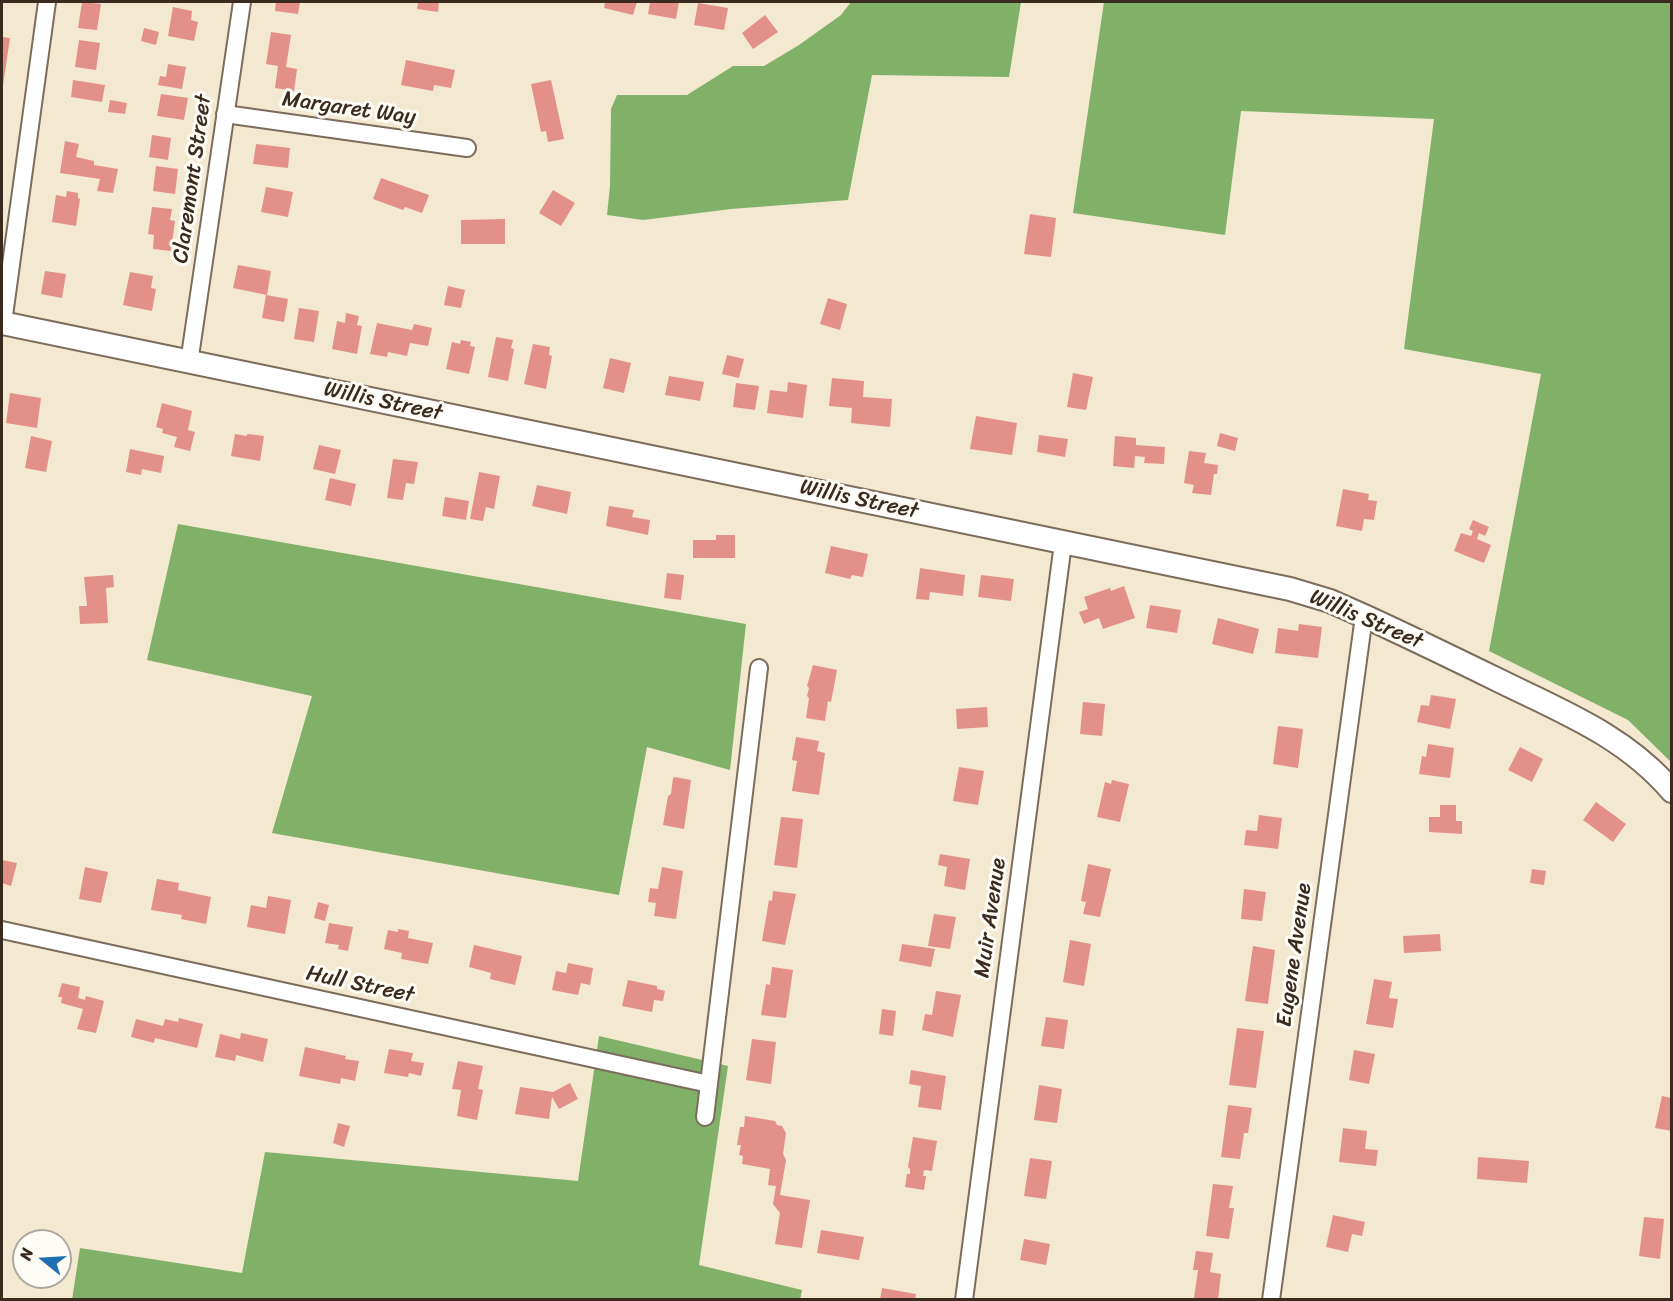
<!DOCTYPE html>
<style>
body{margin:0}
#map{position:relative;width:1673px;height:1301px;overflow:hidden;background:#f3e8d0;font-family:Sriracha,sans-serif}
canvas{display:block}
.frame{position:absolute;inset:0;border:3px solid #3b2a1e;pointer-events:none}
.north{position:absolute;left:12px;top:1229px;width:60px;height:60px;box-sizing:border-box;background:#fdfcf7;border:2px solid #afa8a0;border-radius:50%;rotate:288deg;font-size:16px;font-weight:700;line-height:24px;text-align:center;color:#3b2a1e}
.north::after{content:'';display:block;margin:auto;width:21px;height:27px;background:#1f6fb2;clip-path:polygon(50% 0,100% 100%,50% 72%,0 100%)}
</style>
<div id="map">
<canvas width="1673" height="1301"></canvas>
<div class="frame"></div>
<div class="north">N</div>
</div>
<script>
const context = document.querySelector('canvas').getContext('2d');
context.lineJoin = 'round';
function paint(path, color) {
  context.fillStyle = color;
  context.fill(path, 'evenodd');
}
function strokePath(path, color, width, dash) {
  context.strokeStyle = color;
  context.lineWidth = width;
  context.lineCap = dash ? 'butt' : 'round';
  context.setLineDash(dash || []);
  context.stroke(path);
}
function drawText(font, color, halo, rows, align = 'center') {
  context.font = font + ' Sriracha,sans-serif';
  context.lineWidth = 6;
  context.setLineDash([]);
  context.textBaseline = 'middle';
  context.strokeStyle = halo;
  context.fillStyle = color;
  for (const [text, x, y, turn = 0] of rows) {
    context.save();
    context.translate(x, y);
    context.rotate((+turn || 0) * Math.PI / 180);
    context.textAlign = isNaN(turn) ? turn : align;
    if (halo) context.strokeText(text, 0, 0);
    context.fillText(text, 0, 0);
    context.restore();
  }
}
paint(new Path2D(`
 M851,2H1021L1009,77L872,75L848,200L731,209L643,220L607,215L610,186L611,109L617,95H687L733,66H764L799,45L841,15Z
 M1104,2H1671V762L1628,720L1489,651L1541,374L1404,349L1434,119L1241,111L1225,235L1073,213Z
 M178,524L746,624L730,770L647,747L619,895L272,833L312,696L147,660Z
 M599,1036L728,1066L699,1265L802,1290L800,1300H72L80,1248L242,1273L265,1152L578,1181Z`), '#81b068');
paint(new Path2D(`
 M82,2L101,4L97,30L78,28Z
 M276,2H300L298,14L275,11Z
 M418,2H439L438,12L417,9Z
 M605,2H637L633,15L604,8Z
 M650,2H679L676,19L648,14Z
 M698,3L728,8L724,30L694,25Z
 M173,7L192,11L191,20L198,22L194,41L168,36Z
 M765,15L778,32L753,49L742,33Z
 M144,28L159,32L156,45L141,41Z
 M271,32L291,35L286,67L297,69L294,91L275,88L278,66L266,64Z
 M2,37L10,38L3,85H2Z
 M79,40L100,43L96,70L75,67Z
 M406,60L455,70L451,88L434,85L433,91L401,85Z
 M168,64L186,67L182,89L158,85L160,76L166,77Z
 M73,80L105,85L102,102L71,97Z
 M551,80L564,139L548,142L546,131L541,132L531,84Z
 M161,94L188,98L184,120L157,116Z
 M110,100L127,103L125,114L108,112Z
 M152,135L171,138L168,160L149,157Z
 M65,141L79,144L76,157L94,161V165L118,169L113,193L97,191L100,179L60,173Z
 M256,144L290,148L288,168L253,164Z
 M156,166L178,169L175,194L153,191Z
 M381,178L429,195L422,213L405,207L403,210L373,199Z
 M266,187L293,192L288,217L261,212Z
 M553,190L575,203L561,226L539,213Z
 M67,191L78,193V198L80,199L76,226L52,222L56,195L66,197Z
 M152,207L172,209L170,220L175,221L171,251L153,249L154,235L148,234Z
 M1030,214L1056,218L1051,257L1024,254Z
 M505,219V244H461V220Z
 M238,265L271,271L267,295L233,288Z
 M45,271L66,274L62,298L41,294Z
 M130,272L153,276L151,288L156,289L152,311L123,305Z
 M448,286L465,290L461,308L444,305Z
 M266,295L288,299L284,322L262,318Z
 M828,298L847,304L840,330L820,324Z
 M299,308L319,311L314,342L294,339Z
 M346,313L359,316L357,325L362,326L357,354L332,349L337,321L345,323Z
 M377,323L412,330L414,324L432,328L428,346L410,343L407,356L388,352L387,357L370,354Z
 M496,337L513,340L511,348L514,349L508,381L488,377Z
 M461,340L471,342L470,346L475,347L469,374L446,369L452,342L460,344Z
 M533,344L550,347L549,355L552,356L546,389L524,384Z
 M727,355L744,359L739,378L722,374Z
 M610,358L631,363L624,393L603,388Z
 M1073,373L1093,377L1086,410L1067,407Z
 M669,376L704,382L700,401L665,395Z
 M832,378L864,381L863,397L892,399L890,427L851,423L852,408L829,406Z
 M788,382L807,385L803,418L767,413L770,390L787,392Z
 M736,383L759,386L755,410L733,407Z
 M10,393L41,398L37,428L6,423Z
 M162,403L192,411L188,430L195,432L190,451L174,447L177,437L162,433L163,429L156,427Z
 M976,416L1017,423L1012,455L970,449Z
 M1220,433L1238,438L1235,451L1217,446Z
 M235,434L246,436L248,434L264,436L260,461L231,456Z
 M1039,435L1068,439L1065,457L1037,452Z
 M31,436L52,441L46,472L25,468Z
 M1115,436L1136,438V445L1165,447L1164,464L1144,463L1145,457L1135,456L1134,468L1113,466Z
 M319,445L341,450L335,474L313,469Z
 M130,449L164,456L161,473L142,469L141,475L126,472Z
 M1189,451L1206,453L1204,463L1218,465L1217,474H1214L1211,495L1192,493L1194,485L1184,483Z
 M393,459L418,462L414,484L406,483L403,500L387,498Z
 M479,472L500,476L494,509L486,507L483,521L470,519Z
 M330,478L356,484L351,506L325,500Z
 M537,485L571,492L567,514L532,506Z
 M1343,489L1369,494L1368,500L1377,501L1374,520L1364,519L1362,531L1336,526Z
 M445,497L469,501L466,520L442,516Z
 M609,506L634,510L632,517L650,520L648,535L606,526Z
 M1473,520L1489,527L1485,536L1479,533L1477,539L1491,545L1484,563L1454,551L1461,533L1471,536L1473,531L1469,529Z
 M716,535H735V558H693V540H716Z
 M831,546L868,554L863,577L852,575L850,579L825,573Z
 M920,568L965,575L963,596L930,592L929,600L916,599Z
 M667,573L684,575L681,600L664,598Z
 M113,575L114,587L106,588L108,623L80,624L79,606H87L84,577Z
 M981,575L1014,579L1011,601L978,597Z
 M1124,586L1135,618L1103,629L1099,618L1084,624L1079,612L1088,609L1084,597L1110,588L1111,591Z
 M1150,605L1181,610L1177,633L1146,628Z
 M1218,618L1259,629L1253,654L1212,644Z
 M1299,624L1322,627L1318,658L1275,653L1278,628L1298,631Z
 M813,665L837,670L831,702L828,701L825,721L806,718L809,698L807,696L809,688L807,686Z
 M1431,695L1456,699L1450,729L1417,722L1421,705L1429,706Z
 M1083,702L1105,704L1102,736L1080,734Z
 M987,707L988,727L957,729L956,709Z
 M1278,726L1303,729L1298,768L1273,764Z
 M796,737L819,741L817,751L825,753L819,795L792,791L797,761L792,760Z
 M1428,744L1454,748L1450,778L1419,774L1422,756L1426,757Z
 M1520,747L1543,759L1532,782L1508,770Z
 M959,767L984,771L978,805L953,801Z
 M675,777L691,780L684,829L663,825L668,796L671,794L673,778Z
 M1112,780L1129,784L1120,822L1097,817L1105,782L1111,784Z
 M1596,802L1626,824L1613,842L1583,820Z
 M1440,805H1456V821H1462V834L1429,832V817H1440Z
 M1259,815L1282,818L1278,849L1244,845L1246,830L1257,831Z
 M781,817L803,819L797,868L774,865Z
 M940,854L970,859L965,890L944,886L947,867L938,865Z
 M2,860L17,863L11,886L2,883Z
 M1088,864L1111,869L1100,917L1083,914L1086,902L1081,901Z
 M85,867L108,872L101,903L79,899Z
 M662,867L683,871L676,919L654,916L656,903L648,902L650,888L658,889Z
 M1532,869L1546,871L1544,885L1530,883Z
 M157,879L179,883L178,890L211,897L206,924L181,919L182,915L151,910Z
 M1244,889L1266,892L1262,921L1241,919Z
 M773,891L796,894L785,945L762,941L769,900L772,901Z
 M268,896L291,900L285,934L247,927L251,905L266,908Z
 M318,902L329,905L325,921L314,918Z
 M934,914L956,917L950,949L928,946Z
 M329,923L353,927L348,951L338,949L339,945L325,943Z
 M398,929L409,931L408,938L433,943L428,964L401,959L402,953L384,949L388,930L398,932Z
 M1440,934L1441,951L1404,953L1403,936Z
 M1070,940L1091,944L1084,986L1063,982Z
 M902,944L935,949L931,967L899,961Z
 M474,945L522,956L515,985L490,979L491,973L469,967Z
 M1253,946L1275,950L1268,1004L1245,1001Z
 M568,963L593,968L590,985L581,983L578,995L552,990L556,971L566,973Z
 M772,967L793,970L786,1018L761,1015L766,984L770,985Z
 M1374,979L1392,982L1389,998L1398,999L1393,1028L1366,1024Z
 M628,980L657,986V989L665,991L663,1001L654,1000L652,1012L622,1006Z
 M62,983L80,987L78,998L85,1000L86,996L104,1001L96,1033L77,1029L83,1009L61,1003L62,997H58Z
 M936,991L961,995L953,1037L922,1030L925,1014L932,1015Z
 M882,1009L896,1011L893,1036L879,1034Z
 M1046,1017L1068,1020L1064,1049L1041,1046Z
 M179,1018L203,1024L197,1048L155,1038L154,1043L131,1037L136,1019L163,1026L165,1019L178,1022Z
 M1237,1028L1264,1031L1256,1088L1229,1085Z
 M241,1033L268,1039L263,1062L236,1055L235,1061L215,1057L220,1034L240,1039Z
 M752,1039L776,1042L771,1084L746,1080Z
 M305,1047L346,1056L345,1059L359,1061L355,1081L341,1078L340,1084L299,1076Z
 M389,1049L413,1053L411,1061L424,1063L421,1076L409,1073L408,1077L384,1073Z
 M1354,1050L1375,1054L1369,1084L1349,1080Z
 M458,1061L483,1066L478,1089L483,1090L477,1120L457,1116L461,1090L452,1089Z
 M911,1070L946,1076L941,1110L918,1107L921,1086L909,1084Z
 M570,1083L578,1099L559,1109L552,1097L549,1119L515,1114L520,1087L553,1092Z
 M1039,1085L1062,1089L1057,1123L1034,1120Z
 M1662,1096L1672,1098V1131L1655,1128Z
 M1228,1105L1252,1108L1248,1133H1244L1240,1159L1221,1157Z
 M745,1116L775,1121L777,1125L782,1126L786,1133L783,1154L786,1160L780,1195L810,1200L802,1248L775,1244L780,1213L773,1204L776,1186L768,1185L770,1169L742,1164L743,1156L739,1155L741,1145H737L740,1127H744Z
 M338,1123L350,1126L344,1147L333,1143Z
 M1343,1128L1367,1131L1365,1149L1378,1150L1376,1166L1339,1162Z
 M913,1137L937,1141L932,1171L924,1170L923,1176H926L924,1190L905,1187L907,1174H910V1169L908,1167Z
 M1478,1157L1529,1161L1527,1183L1477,1179Z
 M1030,1158L1052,1161L1046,1199L1024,1196Z
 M1213,1184L1233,1186L1229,1208H1234L1229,1239L1206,1236Z
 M1333,1215L1365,1222L1362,1236L1352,1234L1348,1252L1326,1247Z
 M1644,1217L1664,1219L1660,1259L1639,1256Z
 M821,1230L864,1237L859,1260L817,1253Z
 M1024,1239L1050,1244L1046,1265L1020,1260Z
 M1196,1251L1213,1253L1210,1272L1221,1274L1218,1300L1194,1298L1198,1270H1193Z
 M882,1288L916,1294L915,1300H880Z`), '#e39188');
const street = new Path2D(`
 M225,114L467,148
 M3,323L47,2
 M189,363L242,2
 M2,930L709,1084
 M705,1117L759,668
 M964,1300L1063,543
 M1271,1300L1364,616`);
const secondary = new Path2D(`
 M2,323L1290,589L1330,601L1364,616C1410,637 1455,659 1500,681C1563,712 1625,736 1672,791`);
strokePath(street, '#7b6c5c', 20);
strokePath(secondary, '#7b6c5c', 26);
strokePath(street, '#fff', 16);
strokePath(secondary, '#fff', 22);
drawText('22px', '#3b2a1e', '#fdfcf7', [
 ["Margaret Way",349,109,8],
 ["Claremont Street",193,179,-82],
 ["Willis Street",383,402,12],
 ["Willis Street",859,500,12],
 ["Willis Street",1366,620,23],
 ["Muir Avenue",991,918,-82],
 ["Eugene Avenue",1295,955,-82],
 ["Hull Street",360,985,12]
]);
</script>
